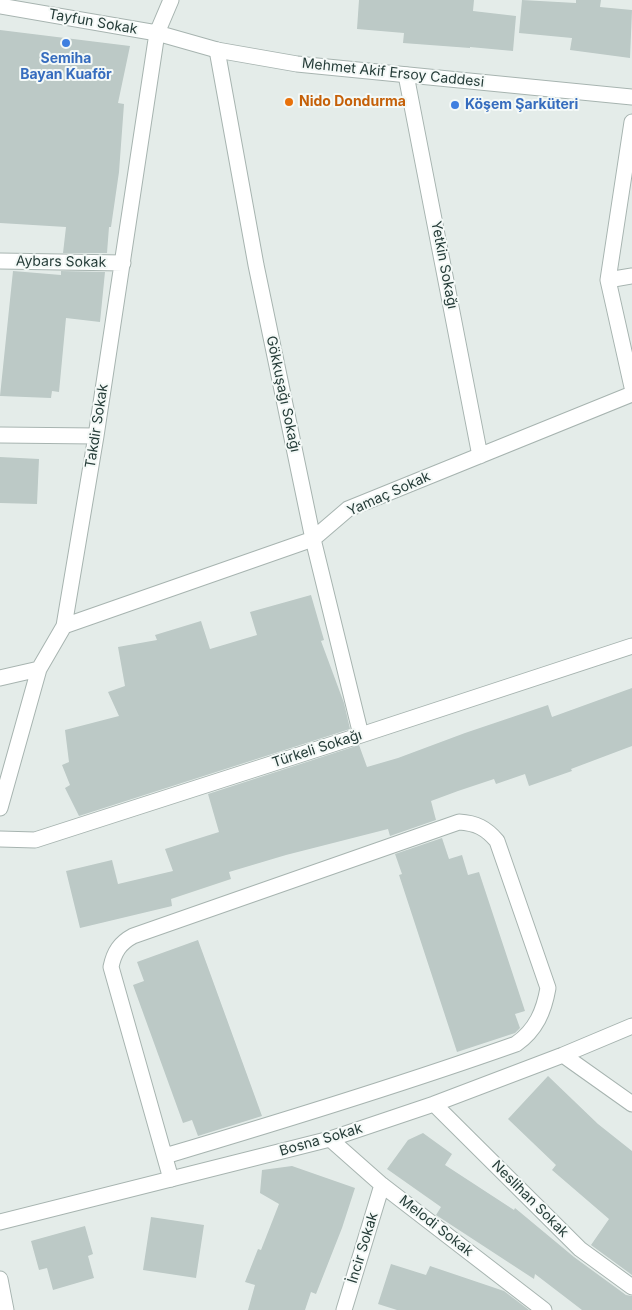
<!DOCTYPE html>
<meta charset="utf-8">
<style>
body{margin:0}
canvas{display:block;background:#e4ece9}
</style>
<canvas width="632" height="1310"></canvas>
<script>
const context = document.querySelector('canvas').getContext('2d');
context.lineJoin = 'round';
function paint(path, color) {
  context.fillStyle = color;
  context.fill(path, 'evenodd');
}
function strokePath(path, color, width, dash) {
  context.strokeStyle = color;
  context.lineWidth = width;
  context.lineCap = dash ? 'butt' : 'round';
  context.setLineDash(dash || []);
  context.stroke(path);
}
function drawText(font, color, halo, rows, align = 'center') {
  context.font = font + ' Inter,sans-serif';
  context.lineWidth = 4;
  context.setLineDash([]);
  context.textBaseline = 'middle';
  context.strokeStyle = halo;
  context.fillStyle = color;
  for (const [text, x, y, turn = 0] of rows) {
    context.save();
    context.translate(x, y);
    context.rotate((+turn || 0) * Math.PI / 180);
    context.textAlign = isNaN(turn) ? turn : align;
    if (halo) context.strokeText(text, 0, 0);
    context.fillText(text, 0, 0);
    context.restore();
  }
}
paint(new Path2D(`
 M359,0H474L473,11L516,16L513,51L470,47V48L403,43L404,33L357,29Z
 M522,0L576,3V0H601L600,7L632,10L630,58L570,50L572,38L519,33Z
 M0,30L130,46L118,103L124,104L119,172L111,227H109L107,253H63L66,227L0,223Z
 M13,271L61,275V271L105,272L100,322L66,318L59,392L52,391L51,398L0,396Z
 M0,457L39,459L37,504L0,503Z
 M311,595L324,640L321,641L344,703L350,729L79,816L65,788L70,785L62,765L69,762L65,730L119,716L108,692L125,686L118,647L157,640L155,635L201,621L210,649L257,635L250,612Z
 M632,688V746L571,769L572,771L529,786L525,774L496,784L494,779L458,791L431,801L436,820L390,836L388,829L286,855L229,872L231,879L171,899L172,906L80,928L66,871L112,860L118,884L173,871L165,849L219,832L208,794L359,745L367,767L398,758L465,733L548,705L552,717Z
 M442,838L449,859L462,855L468,875L479,872L525,1011L515,1014L520,1028L515,1033L457,1052L399,875L402,874L395,854Z
 M198,940L262,1116L198,1136L192,1120L183,1123L133,985L144,981L137,962Z
 M548,1076L598,1124L632,1151V1275L591,1245L609,1219L552,1170L556,1165L508,1119Z
 M423,1133L452,1154L445,1165L514,1210L515,1208L574,1257L626,1295L632,1296V1310H582L535,1274L534,1279L436,1215L441,1207L387,1169L408,1140Z
 M292,1166L355,1188L342,1228L316,1294L311,1292L305,1310H248L255,1285L245,1282L258,1249L261,1250L279,1204L260,1193L262,1170Z
 M151,1217L204,1225L196,1278L143,1270Z
 M85,1226L93,1254L88,1256L94,1278L53,1290L47,1268L39,1270L31,1241Z
 M391,1264L426,1275L430,1266L504,1291L529,1310H397L378,1304Z`), '#bcc9c6');
const service = new Path2D(`
 M165,1156C283,1121 400,1085 516,1044C536,1030 544,1011 548,988L497,841C486,828 476,823 459,822L133,936C120,943 114,952 111,967L171,1179`);
const minor = new Path2D(`
 M0,6L157,33
 M217,50L256,265L313,539L361,735
 M406,75L480,456
 M632,122L608,280L632,387
 M0,261L123,263
 M608,280L632,276
 M0,435L96,436
 M64,626L313,539L348,509L632,394
 M0,678L39,669
 M0,808L39,669L64,626L96,436L157,33L171,0
 M0,839L35,840L361,735L632,646
 M563,1055L632,1104
 M434,1104L580,1249L632,1287
 M330,1139L382,1185L544,1310
 M0,1222L330,1139L434,1104L563,1055L632,1026
 M0,1279L6,1310
 M344,1310L382,1185`);
const tertiary = new Path2D(`
 M157,33L217,50L297,64L632,97`);
strokePath(service, '#a7b4b0', 17);
strokePath(minor, '#a7b4b0', 17);
strokePath(tertiary, '#a7b4b0', 17);
strokePath(service, '#fff', 15);
strokePath(minor, '#fff', 15);
strokePath(tertiary, '#fff', 15);
for (const [x, y, r, color] of [
 [66,43,5,"#3f7fe0"],
 [289,102,5,"#e8710a"],
 [455,105,5,"#3f7fe0"]
]) {
  const dot = new Path2D();
  dot.arc(x, y, r, 0, 2 * Math.PI);
  context.fillStyle = color;
  context.fill(dot);
  strokePath(dot, '#f4f9f7', 2);
}
drawText('14px', '#253c38', '#f4f9f7', [
 ["Tayfun Sokak",93,22,10],
 ["Mehmet Akif Ersoy Caddesi",393,73,6],
 ["Aybars Sokak",61,262,1],
 ["Yetkin Sokağı",444,265,79],
 ["Gökkuşağı Sokağı",283,394,78],
 ["Takdir Sokak",97,426,-81],
 ["Yamaç Sokak",389,494,-24],
 ["Türkeli Sokağı",317,749,-18],
 ["Bosna Sokak",321,1140,-16],
 ["Neslihan Sokak",530,1199,45],
 ["Melodi Sokak",436,1226,38],
 ["İncir Sokak",363,1248,-73]
]);
drawText('bold 14px', '#366cbe', '#f4f9f7', [
 ["Semiha",66,59],
 ["Bayan Kuaför",66,75],
 ["Köşem Şarküteri",465,105,"left"]
]);
drawText('bold 14px', '#c56008', '#f4f9f7', [
 ["Nido Dondurma",299,102]
], 'left');
</script>
